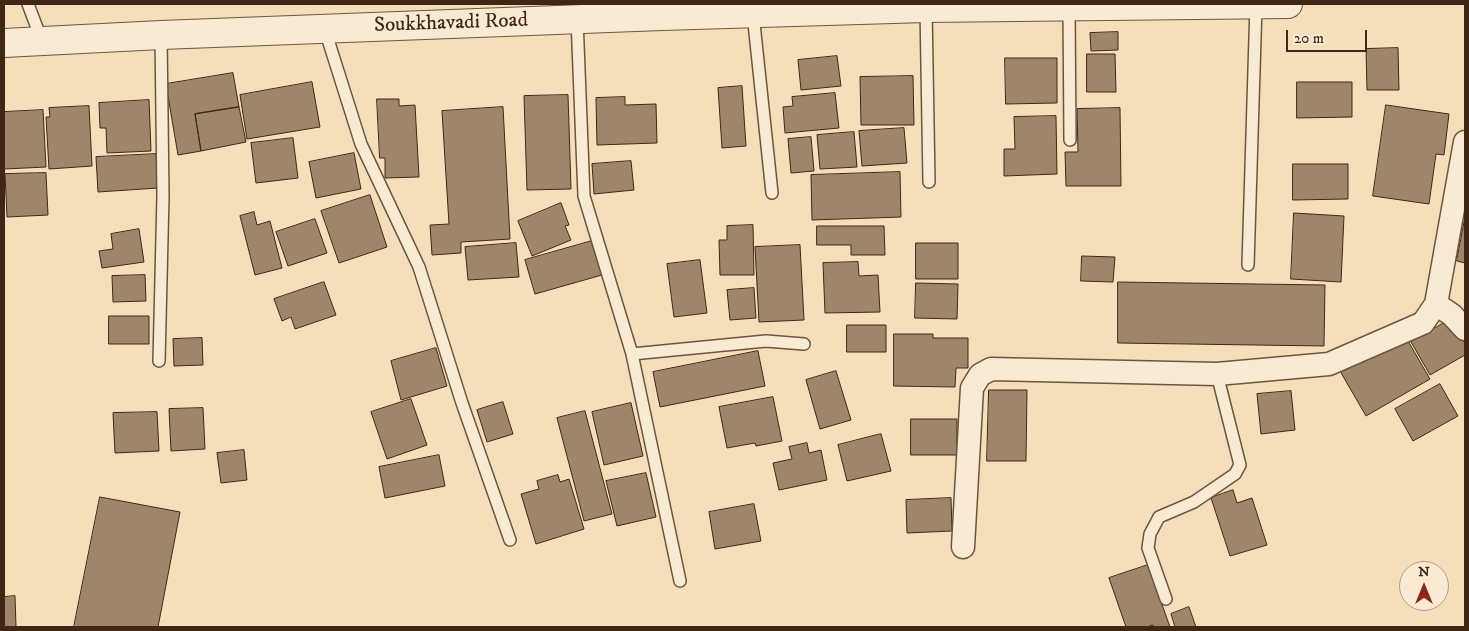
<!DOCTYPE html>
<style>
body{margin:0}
#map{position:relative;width:1469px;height:631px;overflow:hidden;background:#f5dfbb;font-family:"IM FELL DW Pica",serif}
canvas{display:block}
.frame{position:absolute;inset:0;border:5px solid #412615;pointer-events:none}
.north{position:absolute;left:1399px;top:561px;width:50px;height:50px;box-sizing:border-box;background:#f8ead3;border:1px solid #af9c87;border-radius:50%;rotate:0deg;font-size:14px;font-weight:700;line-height:20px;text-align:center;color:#412615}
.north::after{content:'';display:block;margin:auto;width:18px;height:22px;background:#8f2418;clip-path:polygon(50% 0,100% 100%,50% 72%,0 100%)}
.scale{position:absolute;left:1286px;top:30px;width:81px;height:22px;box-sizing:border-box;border:2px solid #412615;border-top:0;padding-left:6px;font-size:15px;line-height:18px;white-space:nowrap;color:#412615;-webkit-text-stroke:4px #f8ead3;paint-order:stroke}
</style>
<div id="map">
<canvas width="1469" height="631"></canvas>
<div class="frame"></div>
<div class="north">N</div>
<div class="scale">20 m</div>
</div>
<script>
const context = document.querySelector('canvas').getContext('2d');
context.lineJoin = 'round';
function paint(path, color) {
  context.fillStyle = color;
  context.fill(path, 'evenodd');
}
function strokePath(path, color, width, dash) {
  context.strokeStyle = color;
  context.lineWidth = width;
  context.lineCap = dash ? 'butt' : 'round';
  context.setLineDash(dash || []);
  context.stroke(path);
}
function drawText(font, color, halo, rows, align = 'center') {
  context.font = font + ' "IM FELL DW Pica",serif';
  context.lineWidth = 4;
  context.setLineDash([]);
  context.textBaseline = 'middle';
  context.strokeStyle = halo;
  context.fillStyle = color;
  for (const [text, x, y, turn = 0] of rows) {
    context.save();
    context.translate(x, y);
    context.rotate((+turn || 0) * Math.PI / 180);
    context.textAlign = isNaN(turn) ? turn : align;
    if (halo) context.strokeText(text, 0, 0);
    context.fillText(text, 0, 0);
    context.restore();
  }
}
const building = new Path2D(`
 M1118,32V50L1091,51L1090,33Z
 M1398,48L1399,90H1367L1366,49Z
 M1087,54H1115L1116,92H1087Z
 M837,56L841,86L801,90L798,60Z
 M1005,58H1057V103L1006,104Z
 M233,73L239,107L195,114L201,151L178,155L166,84Z
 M913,76L914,125H861L860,77Z
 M312,82L320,127L247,139L240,95Z
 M1297,82H1352V117L1297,118Z
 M742,86L746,146L722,148L718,88Z
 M835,93L839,128L785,133L783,107L793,106L792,97Z
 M568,95L571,189L527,190L524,96Z
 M625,97V105L656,104L657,143L597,145L596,98Z
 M377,99H399V106L415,105L419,177L385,178V158H380Z
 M149,100L151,151L107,153L106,128H100L99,103Z
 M1386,105L1449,114L1444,155L1436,154L1429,204L1373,196Z
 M89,106L92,166L49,169L46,117H50L49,108Z
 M239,107L246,142L201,151L195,114Z
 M503,107L510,239L461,242V253L432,255L430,225L449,224L442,111Z
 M1120,108L1121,186H1066L1065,152H1078L1077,109Z
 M43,110L46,167L4,169V112Z
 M1056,116L1057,174L1004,176V149H1015L1014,117Z
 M904,128L907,163L862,166L859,131Z
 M854,132L857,167L820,169L817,135Z
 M811,137L814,171L791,173L788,139Z
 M293,138L298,178L256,183L251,143Z
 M354,153L361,189L316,198L309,162Z
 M156,154L158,188L98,192L96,157Z
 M631,161L634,190L594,194L592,164Z
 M1293,164H1348V199L1293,200Z
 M900,172L901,217L812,220L811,175Z
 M46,173L48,215L7,217L5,174Z
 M370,195L387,247L339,263L321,211Z
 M561,203L569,225L565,226L571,240L532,256L518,221Z
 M254,212L257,225L270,221L282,268L255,275L240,216Z
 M1294,213L1344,216L1341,282L1291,279Z
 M1465,217V263L1457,261Z
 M315,219L327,253L288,266L276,232Z
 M753,225L754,275H720L719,240H727V226Z
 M817,226H884L885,255H851V245H817Z
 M139,229L144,262L102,268L99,251L113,249L111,234Z
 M592,241L602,275L535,294L525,260Z
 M516,243L519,277L468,280L465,247Z
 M916,243H958V279H916Z
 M800,245L804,320L759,322L755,247Z
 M1082,256L1115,257L1113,282L1081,281Z
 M700,260L707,313L674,317L667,264Z
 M858,262L859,276L878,275L880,312L825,313L823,263Z
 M145,275L146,301L113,302L112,276Z
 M324,282L336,315L295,329L291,317L282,321L274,299Z
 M1118,282L1325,285L1324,346L1118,343Z
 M916,283L958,284L957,319L915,318Z
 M754,288L756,318L730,320L727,290Z
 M109,316H149V344H109Z
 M1451,319L1465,343V355L1430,375L1411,342Z
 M847,325H886V352H847Z
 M894,334H933V338H968V368H956L955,387L894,386Z
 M1404,334L1430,379L1366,416L1340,371Z
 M202,338L203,365L174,366L173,339Z
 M436,348L447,386L401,400L391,361Z
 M758,351L765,386L660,407L653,372Z
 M836,371L851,420L820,429L806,380Z
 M1440,384L1458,416L1413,441L1395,409Z
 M989,390H1027L1026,461H987Z
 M1291,391L1295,430L1261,434L1257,394Z
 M773,397L782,441L756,446L755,443L727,448L719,407Z
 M411,399L427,445L387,459L371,412Z
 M503,402L513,434L487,442L477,410Z
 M631,403L643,456L604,465L592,412Z
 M203,408L205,449L171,451L169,409Z
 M585,411L612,514L584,521L557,418Z
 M157,412L159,451L115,453L113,413Z
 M911,419H957V455H911Z
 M881,434L891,471L847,481L838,445Z
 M807,443L809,453L821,450L827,480L779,490L773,463L792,459L789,447Z
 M244,450L247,480L221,483L217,453Z
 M439,455L445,486L385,498L379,467Z
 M646,473L656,517L617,526L606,481Z
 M558,475L560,482L569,479L584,529L536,544L521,494L539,489L537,481Z
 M1233,490L1237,503L1252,498L1267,545L1230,556L1211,498Z
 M100,497L180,512L158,627H74Z
 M951,498L952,531L907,533L906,500Z
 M754,504L761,541L715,549L709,512Z
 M1148,565L1170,627H1153V625L1147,627H1126L1109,578Z
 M15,596L16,627H4V597Z
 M1189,607L1196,627H1175L1171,614Z`);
paint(building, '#9f866b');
strokePath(building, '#412615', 1);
const service = new Path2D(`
 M28,4L42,41
 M1069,7L1070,140
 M926,8L929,182
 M753,14L772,193
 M577,19L584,196L632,354L680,581
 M325,30L361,144L419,267L462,403L510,540
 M1248,265L1256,5
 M632,354L766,341L804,344
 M159,361L163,196L161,35
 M1166,599L1148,548L1150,534L1159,517L1194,502L1235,474L1240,465L1217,374`);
const minor = new Path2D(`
 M1436,304L1452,315L1465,329
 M963,547L972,388L980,375L991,369L1217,374L1329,364L1423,323L1436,304L1465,142`);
const tertiary = new Path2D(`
 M4,43L161,35L662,16L926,8L1288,4`);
strokePath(service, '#6e543e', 14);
strokePath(minor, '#6e543e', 25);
strokePath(tertiary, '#6e543e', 30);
strokePath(service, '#f8ead3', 11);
strokePath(minor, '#f8ead3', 22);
strokePath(tertiary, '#f8ead3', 28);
drawText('21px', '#412615', '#f8ead3', [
 ["Soukkhavadi Road",451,24,-2]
]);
</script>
